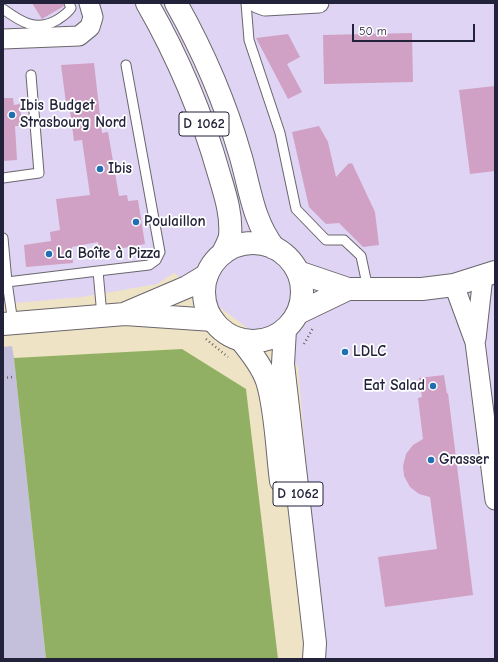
<!DOCTYPE html>
<meta charset="utf-8">
<style>
body{margin:0}
#map{position:relative;width:498px;height:662px;overflow:hidden;background:#efe3c6;font-family:"Comic Neue",sans-serif}
canvas{display:block}
.frame{position:absolute;inset:0;border:4px solid #22223b;pointer-events:none}
.scale{position:absolute;left:352px;top:24px;width:123px;height:18px;box-sizing:border-box;border:2px solid #22223b;border-top:0;padding-left:5px;font-size:12px;line-height:14px;white-space:nowrap;color:#22223b;-webkit-text-stroke:3px #fff;paint-order:stroke}
</style>
<div id="map">
<canvas width="498" height="662"></canvas>
<div class="frame"></div>
<div class="scale">50 m</div>
</div>
<script>
const context = document.querySelector('canvas').getContext('2d');
context.lineJoin = 'round';
function paint(path, color) {
  context.fillStyle = color;
  context.fill(path, 'evenodd');
}
function strokePath(path, color, width, dash) {
  context.strokeStyle = color;
  context.lineWidth = width;
  context.lineCap = dash ? 'butt' : 'round';
  context.setLineDash(dash || []);
  context.stroke(path);
}
function drawText(font, color, halo, rows, align = 'center') {
  context.font = font + ' "Comic Neue",sans-serif';
  context.lineWidth = 3.5;
  context.setLineDash([]);
  context.textBaseline = 'middle';
  context.strokeStyle = halo;
  context.fillStyle = color;
  for (const [text, x, y, turn = 0] of rows) {
    context.save();
    context.translate(x, y);
    context.rotate((+turn || 0) * Math.PI / 180);
    context.textAlign = isNaN(turn) ? turn : align;
    if (halo) context.strokeText(text, 0, 0);
    context.fillText(text, 0, 0);
    context.restore();
  }
}
paint(new Path2D(`
 M3,3H495V659H323L298,366L174,273L157,284L82,297L3,304Z`), '#e0d4f4');
paint(new Path2D(`
 M12,346L14,358L46,659H3V347Z`), '#c4c0db');
paint(new Path2D(`
 M182,349L246,389L278,659H46L14,358Z`), '#92b063');
paint(new Path2D(`
 M32,3H63L64,6L42,19Z
 M412,33L413,82L324,84L323,35Z
 M288,34L300,57L287,64L302,92L288,99L256,38Z
 M94,63L102,133L108,132L119,196L127,195L128,201L138,200L145,244L107,251L99,248L98,242L72,247L73,263L26,267L24,245L51,241L50,232L60,230L56,199L90,195L82,140L74,141L69,103H66L61,65Z
 M495,86V171L470,174L459,90Z
 M3,98H13L14,105L20,104L22,126H15L17,160L3,161Z
 M319,126L328,142L336,177L349,163L350,164L352,163L375,212L379,245L363,247L339,223L326,224L309,207L292,132Z
 M444,375L447,394L448,393L473,595L385,607L378,557L437,549L430,497L419,494L410,487L404,476L403,466L406,454L413,445L423,439L418,398L422,397L419,378Z`), '#d0a1c4');
const lane = new Path2D(`
 M246,3L249,40L280,133L296,209L326,240H344L361,256L368,289
 M3,9C21,22 36,32 57,20C63,16 67,14 71,8L69,3
 M3,178L39,173L31,75
 M3,238L7,282
 M102,316L98,271L149,265L156,260L160,252L126,65
 M13,323L7,282L98,271`);
const street = new Path2D(`
 M257,3L265,6L319,3
 M3,39L79,36L90,27L93,17L89,3
 M454,285L475,342L495,500
 M476,339L483,276`);
const secondary = new Path2D(`
 M298,272L348,289H422L454,285L495,272
 M126,313L187,287L207,275
 M298,313L348,289
 M3,324L125,314L213,320`);
const primary = new Path2D(`
 M147,3C178,57 202,114 219,174C225,194 232,215 230,236C229,242 225,248 223,253
 M176,3C203,51 225,102 240,154C250,187 252,219 274,248
 M204 292a49 49 0 1 1 98 0a49 49 0 1 1-98 0Z
 M285,329L283,364L315,643L314,659
 M240,339C250,351 262,366 267,381C276,409 277,451 281,481`);
strokePath(lane, '#6a666c', 11);
strokePath(street, '#6a666c', 21);
strokePath(secondary, '#6a666c', 24);
strokePath(primary, '#6a666c', 24);
strokePath(new Path2D(`
 M206,339L228,357
 M304,344L313,328
 M3,378L13,377`), '#6a666c', 2.5, [1, 3]);
strokePath(lane, '#fff', 9);
strokePath(street, '#fff', 19);
strokePath(secondary, '#fff', 22);
strokePath(primary, '#fff', 22);
for (const [x, y, r, color] of [
 [12,115,4,"#1f6fb2"],
 [100,169,4,"#1f6fb2"],
 [136,222,4,"#1f6fb2"],
 [49,254,4,"#1f6fb2"],
 [345,352,4,"#1f6fb2"],
 [433,386,4,"#1f6fb2"],
 [431,460,4,"#1f6fb2"]
]) {
  const dot = new Path2D();
  dot.arc(x, y, r, 0, 2 * Math.PI);
  context.fillStyle = color;
  context.fill(dot);
  strokePath(dot, '#fff', 1.5);
}
for (const [x, y, w] of [
 [204,124,50],
 [298,494,50]
]) {
  const box = new Path2D();
  box.roundRect(x - w / 2, y - 12, w, 24, 3);
  context.fillStyle = '#fff';
  context.fill(box);
  strokePath(box, '#22223b', 1);
}
drawText('bold 14px', '#22223b', null, [
 ["D 1062",204,124],
 ["D 1062",298,494]
]);
drawText('bold 15px', '#22223b', '#fff', [
 ["Ibis Budget",20,106],
 ["Strasbourg Nord",20,123],
 ["Ibis",108,169],
 ["Poulaillon",144,222],
 ["La Boîte à Pizza",57,254],
 ["LDLC",353,352],
 ["Eat Salad",425,386,"right"],
 ["Grasser",439,460]
], 'left');
</script>
